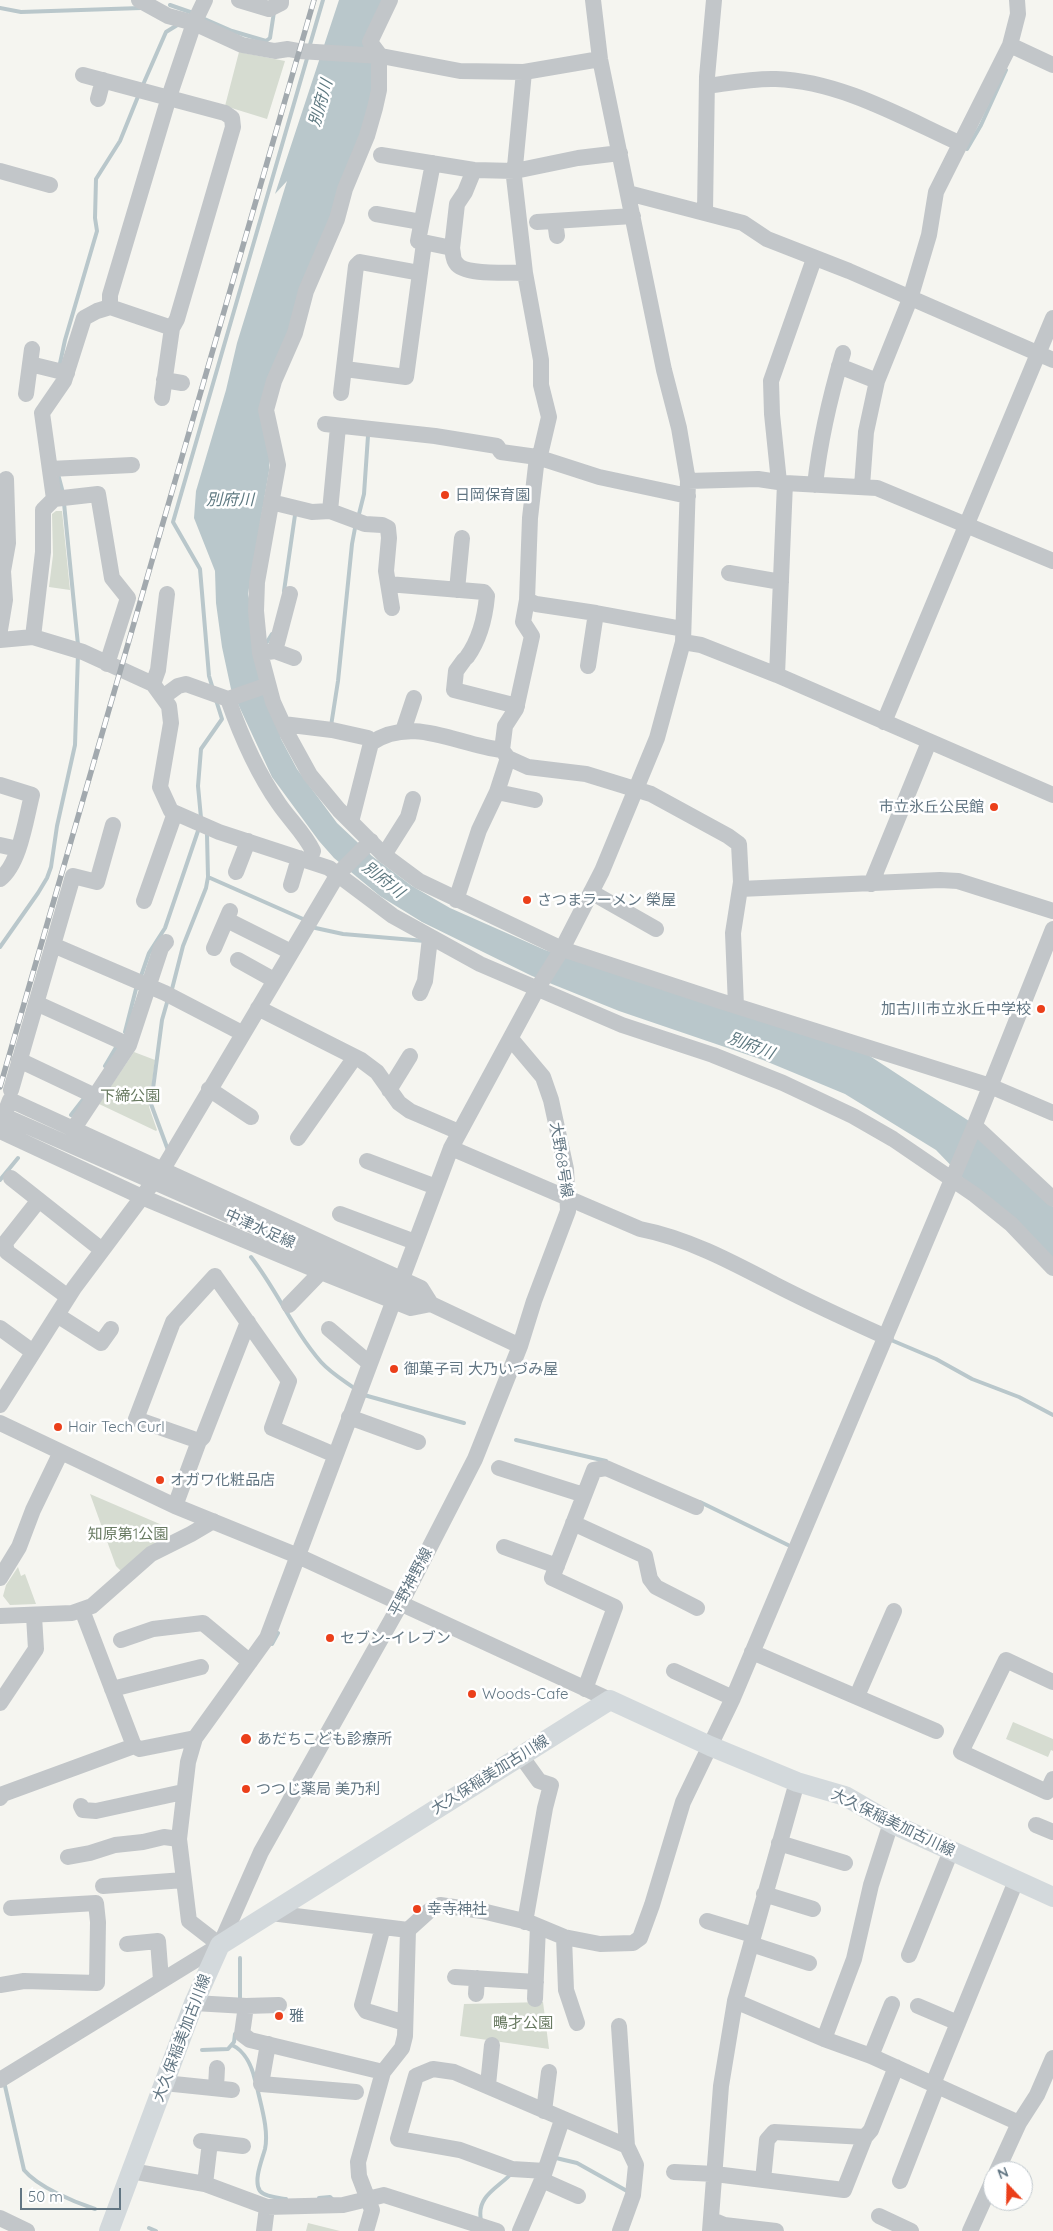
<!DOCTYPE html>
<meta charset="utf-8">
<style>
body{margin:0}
#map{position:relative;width:1053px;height:2231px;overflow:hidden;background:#f5f5f0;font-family:Quicksand,sans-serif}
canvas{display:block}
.north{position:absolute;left:983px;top:2161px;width:50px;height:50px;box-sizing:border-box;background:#fff;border:1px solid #c0c8cd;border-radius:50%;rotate:339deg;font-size:14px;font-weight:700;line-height:20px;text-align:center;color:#627683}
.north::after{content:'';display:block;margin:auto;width:18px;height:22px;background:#eb3f1a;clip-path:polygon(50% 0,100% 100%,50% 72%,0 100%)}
.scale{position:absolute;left:20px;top:2188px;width:101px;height:22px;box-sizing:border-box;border:2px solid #627683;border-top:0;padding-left:6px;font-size:15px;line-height:18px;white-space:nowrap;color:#627683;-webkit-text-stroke:4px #fff;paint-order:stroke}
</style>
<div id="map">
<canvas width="1053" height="2231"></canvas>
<div class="north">N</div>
<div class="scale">50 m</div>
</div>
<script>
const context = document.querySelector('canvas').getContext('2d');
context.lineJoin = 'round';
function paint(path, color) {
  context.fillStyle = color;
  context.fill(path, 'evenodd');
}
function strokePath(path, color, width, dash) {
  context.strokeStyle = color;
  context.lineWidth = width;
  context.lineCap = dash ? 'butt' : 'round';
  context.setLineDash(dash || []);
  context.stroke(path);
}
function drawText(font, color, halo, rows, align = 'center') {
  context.font = font + ' Quicksand,"Noto Sans JP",sans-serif';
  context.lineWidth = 5;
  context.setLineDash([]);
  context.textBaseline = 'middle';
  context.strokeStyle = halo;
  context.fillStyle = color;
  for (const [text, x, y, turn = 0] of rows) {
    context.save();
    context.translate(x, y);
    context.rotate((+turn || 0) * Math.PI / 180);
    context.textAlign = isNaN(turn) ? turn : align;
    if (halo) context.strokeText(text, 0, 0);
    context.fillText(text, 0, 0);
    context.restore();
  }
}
paint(new Path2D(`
 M239,52L285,61L267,119L225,106Z
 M56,511H62L70,590L49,587L53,555L52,514Z
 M134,1052L155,1060L149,1107L157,1130L156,1131L99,1104Z
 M90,1494L169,1528V1533L121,1571L116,1566Z
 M18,1567L21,1576L25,1574L36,1604L10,1605L3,1596L6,1585Z
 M1013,1722L1053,1739V1751L1051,1750L1048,1757L1006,1739Z
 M543,2002L549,2049L460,2036L464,2004Z
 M308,2223L340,2231H306Z`), '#d6dcd1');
paint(new Path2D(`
 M339,0H389L377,40L370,114L267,390L270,450L269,471L248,594L281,739L297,769L337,823L372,856L412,886L450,908L545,950L856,1047L969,1121L1053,1207V1258L962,1177L936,1150L845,1094L763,1060L619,1011L532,976L422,922L380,896L334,858L319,841L272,777L231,689L222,647L216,603L215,571L194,518L196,491L226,390L237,343L287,181L275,194Z`), '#b9c7cb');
strokePath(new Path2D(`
 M170,5L193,13
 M0,8L21,12L141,8
 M200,17L232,31L266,41L270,38L274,12
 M309,48L323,0
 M142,87L166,32L179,24
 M967,149L981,125L1006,70
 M59,368L65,340L97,231L95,218L96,179L120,141L139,94
 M58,474L63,493
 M64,503L78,645
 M359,514L364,494L368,436
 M284,591L295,515
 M267,642L272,634
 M213,689L209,676L200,569L173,522L308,55
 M331,726L338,681L352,544L355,528
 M201,818L198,786L201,749L222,719L216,700
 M208,877L303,919
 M311,927L343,934L425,941
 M0,947L38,893L47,878L51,867L57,826L75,745L78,654
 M140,979L149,953L165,928L199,828
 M171,993L183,946L206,888L208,877L207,835
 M125,1032L137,985
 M105,1066L118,1044
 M71,1115L85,1097
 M168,1150L151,1104L162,1020L168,999
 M0,1180L18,1158
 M251,1257C277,1290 293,1330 321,1362C331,1373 343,1380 354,1388
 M891,1340L936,1359L972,1379L1019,1397L1053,1415
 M364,1395L464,1423
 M516,1440L606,1461
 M700,1502L788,1545
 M272,1644L278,1633
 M240,1958V2000
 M232,2045C245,2051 252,2067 255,2080
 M202,2050L228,2049L234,2042L235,2034
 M5,2086L24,2170C38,2187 74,2202 95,2209
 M257,2087C261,2106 269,2130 265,2149C262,2160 253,2181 260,2191C265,2197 279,2198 286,2199
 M556,2158L577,2163L627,2191
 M319,2198L330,2197L333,2200
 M481,2220C476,2196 498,2188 512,2173
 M149,2228L156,2231`), '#b9c7cb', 4);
strokePath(new Path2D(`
 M139,0L168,16L194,23L242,45L275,51L288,49L299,51L381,56L460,71L524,72L600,59
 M239,0L269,9L281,3V0
 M390,0L370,42L379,54V90L375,108L367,136L345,189L337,219L306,291L295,333L274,381L266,410L278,465L257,582L256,611L260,653L273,702L288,735L310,775L339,810L384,855L419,881L562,949L717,1000L990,1086L1053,1113
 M1010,45L1053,65
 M83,75L225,113L232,118L233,127L177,319L172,328L162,398
 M707,86C729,83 754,78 776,79C840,81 902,117 959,143
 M98,99L103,80
 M381,155L474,170L515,171L578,158L620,153
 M433,163L418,241L452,248C453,253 453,260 456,263C464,276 510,272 525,273
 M0,171L50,185
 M628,193L743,223L767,239L849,271L1053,360
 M705,212L707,77L714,0
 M376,214L421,222
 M555,221L557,236
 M537,222L633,216
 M452,248L457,204L465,192L474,170
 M110,307L172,328
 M30,364L67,373
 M839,366L877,381
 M345,369L406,377L424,243
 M164,380L182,383
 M341,393L356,266L360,262L420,273
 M26,394L32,349
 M325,424L435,436L497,446L501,452L537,457L599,477L688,496
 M50,469L132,465
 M688,481L758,479L785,483L877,488L1053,561
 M779,482L772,414L771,381L814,259
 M815,485C820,439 830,397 843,353
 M862,486L866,432L877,381L910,299L929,235L936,192L1010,45L1018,14L1017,0
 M54,499L98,494L112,578L128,598L107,664
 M271,502L312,512L330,511L365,524L382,525L388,528L389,538L386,571L392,608
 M330,511L338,427
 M729,573L781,582
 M388,584L484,592L487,596C485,618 480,639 467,657
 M457,590L462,538
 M527,600L536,604L596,613L588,666
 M596,613L683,629
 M0,630L5,600L3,571L8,543L6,479
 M33,637L43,552V510L54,499L42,413L64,381L84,318L97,311L110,307V295L169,97L194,23L205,0
 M0,640L33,637L83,652L153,684L169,706L171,723L160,787L171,811L219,832L329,868L393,916L480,964L622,1025L713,1055L783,1083L853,1116L893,1139L975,1195L1011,1224L1053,1268
 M683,642L701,645L777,675L1053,795
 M275,651L294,658
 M260,653L275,651L290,594
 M464,660L456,671L454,690L517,706
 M777,675L785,483
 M153,684L158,670L167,594
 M163,697L178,686L186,684L228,699C241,736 256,771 279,804C290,820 305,834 313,851L309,861
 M228,699L268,685
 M884,722L1053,318
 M283,724L332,730L368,738L371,743C413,715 457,745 502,750
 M403,731L414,698
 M508,758L528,767L586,774L651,794L728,836L739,844L741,882L733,933L736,1006
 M0,785L32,795C26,818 20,864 0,879
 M497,792L535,800
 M351,822L371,743
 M0,845L18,849
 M384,855L408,817L413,799
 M236,872L248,841
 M871,884L929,742
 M291,885L299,858
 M740,889L940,880L958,881L1053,911
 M591,892L656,929
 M456,900L479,830L497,792L508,758L502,750L505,726L516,709L532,636L523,622L527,600L530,518L537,457L541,451L549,417L541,385V360L525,273L514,177L524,72
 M144,901L175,813
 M227,920L291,952
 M53,945L165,993L242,1033
 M214,948L230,911
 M238,960L274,980
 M420,993L425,981L430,938
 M36,1003L129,1045
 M258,1008L361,1060L377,1072L399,1103L410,1111L459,1132
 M19,1060L95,1096
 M209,1089L251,1117
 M11,1090L73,876L97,882L113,825
 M389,1090L410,1056
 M0,1114L431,1304L520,1346
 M0,1126L10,1100L421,1288L431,1304L411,1308L321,1272L142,1197L0,1131
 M975,1126L1053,1199
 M74,1128L129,1045L161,948L166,942
 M298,1138L355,1057
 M451,1148L640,1229C687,1238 732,1262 774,1284C811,1303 848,1320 886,1337
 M367,1161L436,1187
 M11,1178L102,1250
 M39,1200L5,1243L7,1252L68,1297
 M340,1214L415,1242
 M289,1305L321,1272
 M57,1315L101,1343L111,1329
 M0,1328L33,1352
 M329,1329L369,1363
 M0,1405L74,1288L163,1169L338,874L371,841
 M349,1417L418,1442
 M0,1423L175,1506L298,1556L610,1700
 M199,1441L203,1437L248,1322
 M499,1468L584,1495
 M175,1506L199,1441L136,1419L173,1322L215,1276L289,1381L272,1428L335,1455
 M573,1523L645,1556L650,1579L656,1587L697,1608
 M504,1547L557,1566
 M0,1578L19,1547L33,1510L61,1452
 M82,1610L134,1746
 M0,1616L72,1613L92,1606L151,1554L191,1534L213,1521
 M121,1640L153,1629L203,1623L250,1662
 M752,1652L936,1731
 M674,1671L733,1698
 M1053,1682L1006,1660L961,1752L1047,1792L1053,1779
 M112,1689L201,1667
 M585,1689L615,1607L552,1578L594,1470L606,1468L696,1507
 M857,1696L894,1611
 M0,1703L36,1649L34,1616
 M521,1756L539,1781L551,1785L545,1808L525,1922
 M0,1798L3,1794L134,1746L140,1749L195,1738
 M81,1806L83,1810L96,1811L183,1792
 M1036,1825L1053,1832
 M779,1843L845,1863
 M68,1857L90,1853L115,1845L143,1842L164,1837L179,1839
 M103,1886L184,1880
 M764,1894L813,1909
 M271,1913L408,1930L429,1911L440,1905L482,1911L528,1922L564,1937L600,1944L633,1943L640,1938L652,1905L683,1802L733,1698L972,1132L1053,929
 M707,1921L753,1935
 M383,1927L362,2005L366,2011L405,2023
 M564,1937L566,1990L577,2023
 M127,1944L158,1941L161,1980
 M751,1944L809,1963
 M220,1945L189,1921L179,1839L188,1762L195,1738L267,1638L451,1148L537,989L562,949L602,871L657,738L683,642L688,481L679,428L664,370L600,59L593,0
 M220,1945L261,1852L401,1603L475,1459L520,1346L534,1301L568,1211L566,1169L551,1100L543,1077L511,1039
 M909,1955L951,1851
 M455,1977L536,1982
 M0,1985L24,1981L97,1983L98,1922L96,1903L11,1908
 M476,1994L477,1978
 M535,1999L538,1926
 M735,2001L824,2039L871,2056L1019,2123
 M194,2003L246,2006L279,2005
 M246,2006L242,2034L250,2040L383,2072
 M918,2006L958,2023
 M619,2026L627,2146L636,2165L633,2195L620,2231
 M824,2039L854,1959L871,1885L891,1823
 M268,2044L261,2084L356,2092
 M871,2056L892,2004
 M0,2080L220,1945
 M164,2083L232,2090
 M933,2084L1016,1881
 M488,2085L492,2045
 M216,2088L217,2068
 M544,2111L549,2072
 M201,2141L243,2146
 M131,2171L205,2184L267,2207L343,2205L384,2195L497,2231
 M545,2171L512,2169L460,2150L398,2139L416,2076L433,2069L454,2072L627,2146
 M997,2171L1019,2123L1037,2095L1053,2058
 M674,2172L715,2174L844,2190L865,2137L871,2130L896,2067
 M542,2180L578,2196
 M763,2180L767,2140L774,2132L865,2137
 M900,2181L937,2086
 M205,2184L210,2142
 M879,2216L911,2231
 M0,2218L27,2231
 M712,2220L724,2225L776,2231
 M264,2231L267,2207
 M366,2231L372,2210L359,2176L358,2162L383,2072L402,2048L405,2036L408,1930
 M520,2231L542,2180L562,2120
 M710,2231L721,2086L735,2001L797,1782
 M970,2231L993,2180`), '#c2c6c9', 16);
strokePath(new Path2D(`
 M109,2231L194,2003L220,1945L610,1700L710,1746L797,1782L845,1796L895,1825L1053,1897`), '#d3d9dc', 20);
const rail = new Path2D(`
 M0,1087L314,0`);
strokePath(rail, '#a2a9ae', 5.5);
strokePath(rail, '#fff', 4, [11]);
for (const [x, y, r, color] of [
 [445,495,5,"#eb3f1a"],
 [994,807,5,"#eb3f1a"],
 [527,900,5,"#eb3f1a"],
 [1041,1009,5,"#eb3f1a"],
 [394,1369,5,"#eb3f1a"],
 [58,1427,5,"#eb3f1a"],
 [160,1480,5,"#eb3f1a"],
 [330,1638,5,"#eb3f1a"],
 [472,1694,5,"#eb3f1a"],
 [246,1739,6,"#eb3f1a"],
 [246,1789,5,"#eb3f1a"],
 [417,1909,5,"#eb3f1a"],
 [279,2016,5,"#eb3f1a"]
]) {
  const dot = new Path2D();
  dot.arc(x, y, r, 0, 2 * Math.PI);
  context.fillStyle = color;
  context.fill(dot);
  strokePath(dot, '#fff', 2);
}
drawText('15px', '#627683', '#fff', [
 ["日岡保育園",455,495],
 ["市立氷丘公民館",984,807,"right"],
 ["さつまラーメン 榮屋",537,900],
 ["加古川市立氷丘中学校",1031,1009,"right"],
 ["御菓子司 大乃いづみ屋",404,1369],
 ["Hair Tech Curl",68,1427],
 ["オガワ化粧品店",170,1480],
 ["セブン-イレブン",340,1638],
 ["Woods-Cafe",482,1694],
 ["あだちこども診療所",257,1739],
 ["つつじ薬局 美乃利",256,1789],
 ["幸寺神社",427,1909],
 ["雅",289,2016]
], 'left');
drawText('15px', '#687a61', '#fff', [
 ["下締公園",130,1096],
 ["知原第1公園",128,1534],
 ["鴫才公園",523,2023]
]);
drawText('15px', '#627683', '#fff', [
 ["大野68号線",561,1160,81],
 ["中津水足線",260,1229,24],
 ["平野神野線",411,1582,-62],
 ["大久保稲美加古川線",490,1775,-32],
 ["大久保稲美加古川線",893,1823,26],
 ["大久保稲美加古川線",182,2038,-69]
]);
drawText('italic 16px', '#5e7981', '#fff', [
 ["別府川",321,103,-74],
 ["別府川",230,500],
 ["別府川",383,880,38],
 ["別府川",751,1046,21]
]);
</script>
